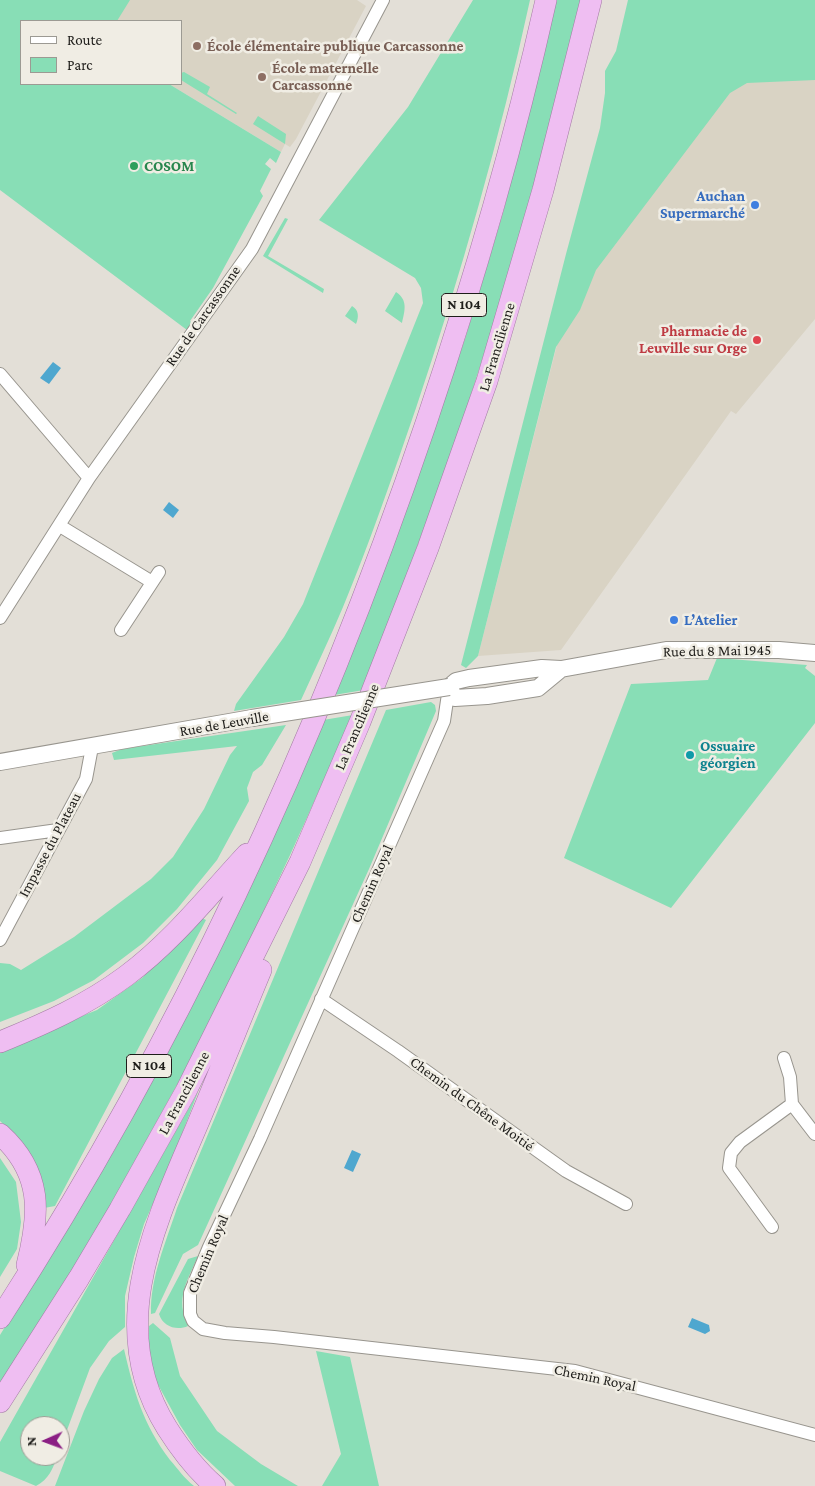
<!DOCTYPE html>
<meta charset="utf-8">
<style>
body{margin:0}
#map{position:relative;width:815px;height:1486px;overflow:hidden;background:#e3dfd7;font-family:"Crimson Pro",serif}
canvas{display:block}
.legend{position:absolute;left:20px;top:20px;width:162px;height:65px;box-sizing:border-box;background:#f0ede4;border:1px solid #9c9a93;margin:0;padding:6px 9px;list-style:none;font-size:15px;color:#1e1d1a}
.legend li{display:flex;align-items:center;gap:10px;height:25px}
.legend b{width:25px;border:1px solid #9c9a93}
.north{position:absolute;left:20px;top:1416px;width:50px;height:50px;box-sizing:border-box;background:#f0ede4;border:1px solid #9c9a93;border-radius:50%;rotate:268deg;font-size:14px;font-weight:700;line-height:20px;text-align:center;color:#1e1d1a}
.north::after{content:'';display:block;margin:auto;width:18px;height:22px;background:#8b1f84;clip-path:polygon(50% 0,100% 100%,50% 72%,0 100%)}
</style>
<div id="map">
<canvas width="815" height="1486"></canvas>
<ul class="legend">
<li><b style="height:6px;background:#fff"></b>Route</li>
<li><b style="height:14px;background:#88deb6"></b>Parc</li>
</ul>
<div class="north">N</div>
</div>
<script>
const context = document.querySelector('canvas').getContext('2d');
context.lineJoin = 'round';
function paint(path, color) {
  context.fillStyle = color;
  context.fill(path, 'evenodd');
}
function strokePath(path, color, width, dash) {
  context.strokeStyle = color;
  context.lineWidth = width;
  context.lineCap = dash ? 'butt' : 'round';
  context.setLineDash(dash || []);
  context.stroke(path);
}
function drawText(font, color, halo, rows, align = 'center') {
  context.font = font + ' "Crimson Pro",serif';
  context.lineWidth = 5;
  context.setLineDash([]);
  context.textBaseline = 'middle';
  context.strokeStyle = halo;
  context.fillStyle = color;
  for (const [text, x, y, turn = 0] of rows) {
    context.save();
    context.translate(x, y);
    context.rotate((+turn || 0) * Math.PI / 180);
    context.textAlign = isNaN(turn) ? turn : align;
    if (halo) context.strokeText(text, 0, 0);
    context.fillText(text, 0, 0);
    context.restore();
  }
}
paint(new Path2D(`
 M99,0H357L366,6L296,139L290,147L285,144L281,152L169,84H181V21H88Z
 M758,0H815V319L736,414L731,411L561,650L478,656L577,266Z`), '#d9d3c4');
paint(new Path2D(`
 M0,0H130L117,21H21V84H169L281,152L276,163L270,158L265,164L271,169L260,191L263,196L213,288L190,321L192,323L187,330L0,190Z
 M473,0H530C500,138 461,274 416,408C393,475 370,542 343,607C330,638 315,669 301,700L234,711L236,704L284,637L303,604L423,303L421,288L415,278L319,220L408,107Z
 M555,0H581L536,181L494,323L454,447L364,690L334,695L412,493L465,339L503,213Z
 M628,0H815V80L747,83L730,93L596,270L580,310L556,347L478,656L466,668L461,665L566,254L600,128L605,93V71L616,51Z
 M184,72L210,87L207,94L237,113L236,114L181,80V73Z
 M258,116L286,134L285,144L253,124Z
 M285,218L288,219L268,256L324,289L323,293L263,256Z
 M396,292C408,300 405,310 402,323L385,311Z
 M352,306C359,310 359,317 356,324L345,316Z
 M717,658L807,665L805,668L815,676V723L671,908L564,858L631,684L708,680Z
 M431,702L435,705L436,711L369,869L198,1245L183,1254L155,1313L151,1314C150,1278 166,1242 177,1208L386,710Z
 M353,715L291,853L209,1027L94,1235L0,1386V1335L114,1151L160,1066L323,720Z
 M286,725L262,765L253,772L247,788L249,801L217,860L177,909L143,943L94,980L54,1001L0,1022V963L10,964L21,970L74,937L151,879L173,857L204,809L230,755L237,746L114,760L112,753L122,749Z
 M200,917L206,920L55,1206L44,1208L18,1138L0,1121V1049L97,1010L142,978Z
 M198,1092L168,1170L144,1224L134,1257L125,1296V1327L109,1341L90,1368L60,1449V1426H30V1456H57C53,1469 49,1479 36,1486L0,1471V1442Z
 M0,1158L16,1182L21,1222L17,1249L0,1277Z
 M198,1256C187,1282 175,1298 188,1326C177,1331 163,1327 159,1314L188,1259Z
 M153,1323L170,1338L180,1376L217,1431L261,1464L298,1486H235L197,1450L180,1425L156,1381L149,1358V1326Z
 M124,1349C134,1392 143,1424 170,1460C178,1469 184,1478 194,1486H55L84,1411L99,1379L112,1358Z
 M316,1351L350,1357L379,1486H322L341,1454Z`), '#88deb6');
paint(new Path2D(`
 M53,362L61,368L49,384L40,378Z
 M169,502L179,510L173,518L163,510Z
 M352,1150L361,1154L353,1172L344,1168Z
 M692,1318L709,1325L710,1331L705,1334L688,1327Z`), '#4fa7cf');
const minor = new Path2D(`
 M0,374L89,478
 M60,526L152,582
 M0,618L89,478L252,249L383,0
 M121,630L159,572
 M449,687L444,721L260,1139L209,1247L190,1293V1314L193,1321L203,1329L225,1333L274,1337L575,1371L815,1435
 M0,838L58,830
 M0,940L86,779L92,747
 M321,999L398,1051L566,1171L626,1204
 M784,1058L790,1077L792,1104L815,1134
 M772,1227L729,1168L731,1153L740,1142L792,1104`);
const tertiary = new Path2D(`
 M561,669L538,688L487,696L455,698L449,687L456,681L469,678L542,668L561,669L666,650H779L815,653
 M0,762L252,718`);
const trunk = new Path2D(`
 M0,1042C44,1024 87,1005 126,976C172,942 208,896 247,854
 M0,1134C43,1173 40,1214 27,1265
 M0,1318C180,1040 320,736 426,423C473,284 514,143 546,0
 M0,1402L79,1278L120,1209L186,1091L300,862L360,722L428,548L487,381L543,190L591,0
 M215,1486C195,1469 181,1450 167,1428C104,1328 155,1224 196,1128C218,1076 239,1023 261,970`);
strokePath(minor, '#98958e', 14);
strokePath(tertiary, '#98958e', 18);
strokePath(trunk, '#a37ba4', 22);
strokePath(minor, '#fff', 12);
strokePath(tertiary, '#fff', 16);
strokePath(trunk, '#efbef2', 21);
const tertiaryBridge = new Path2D(`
 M252,718L449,687`);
strokePath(tertiaryBridge, '#98958e', 18, []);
strokePath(tertiaryBridge, '#fff', 16);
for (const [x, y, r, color] of [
 [197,46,5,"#8d6e63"],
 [262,77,5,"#8d6e63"],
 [134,166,5,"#2e9e5b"],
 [755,205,5,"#3f7fe0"],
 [757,340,5,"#e0444e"],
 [674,620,5,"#3f7fe0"],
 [690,755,5,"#0f9aa8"]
]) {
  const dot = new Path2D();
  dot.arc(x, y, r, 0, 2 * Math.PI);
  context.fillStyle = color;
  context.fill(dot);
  strokePath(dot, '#f0ede4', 2);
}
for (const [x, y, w] of [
 [464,305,45],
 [149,1066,45]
]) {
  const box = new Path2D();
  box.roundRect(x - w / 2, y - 11.5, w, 23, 4);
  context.fillStyle = '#f0ede4';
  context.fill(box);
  strokePath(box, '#1e1d1a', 1);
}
drawText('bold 14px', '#1e1d1a', null, [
 ["N 104",464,305],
 ["N 104",149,1066]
]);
drawText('bold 15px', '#785e54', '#f0ede4', [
 ["École élémentaire publique Carcassonne",207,46],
 ["École maternelle",272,68],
 ["Carcassonne",272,85]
], 'left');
drawText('bold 15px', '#27864d', '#f0ede4', [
 ["COSOM",144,166]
], 'left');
drawText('bold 15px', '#366cbe', '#f0ede4', [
 ["Auchan",745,196],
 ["Supermarché",745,213],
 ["L’Atelier",684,620,"left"]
], 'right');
drawText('15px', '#1e1d1a', '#f0ede4', [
 ["Rue de Carcassonne",203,316,-55],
 ["La Francilienne",497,347,-73],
 ["Rue du 8 Mai 1945",717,651,-1],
 ["Rue de Leuville",224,724,-10],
 ["La Francilienne",357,727,-67],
 ["Impasse du Plateau",50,845,-62],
 ["Chemin Royal",372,884,-66],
 ["La Francilienne",184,1093,-62],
 ["Chemin du Chêne Moitié",472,1104,36],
 ["Chemin Royal",208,1254,-67],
 ["Chemin Royal",595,1378,12]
]);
drawText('bold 15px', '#be3a42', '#f0ede4', [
 ["Pharmacie de",747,331],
 ["Leuville sur Orge",747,348]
], 'right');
drawText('bold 15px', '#0d838f', '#f0ede4', [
 ["Ossuaire",700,746],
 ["géorgien",700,763]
], 'left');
</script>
